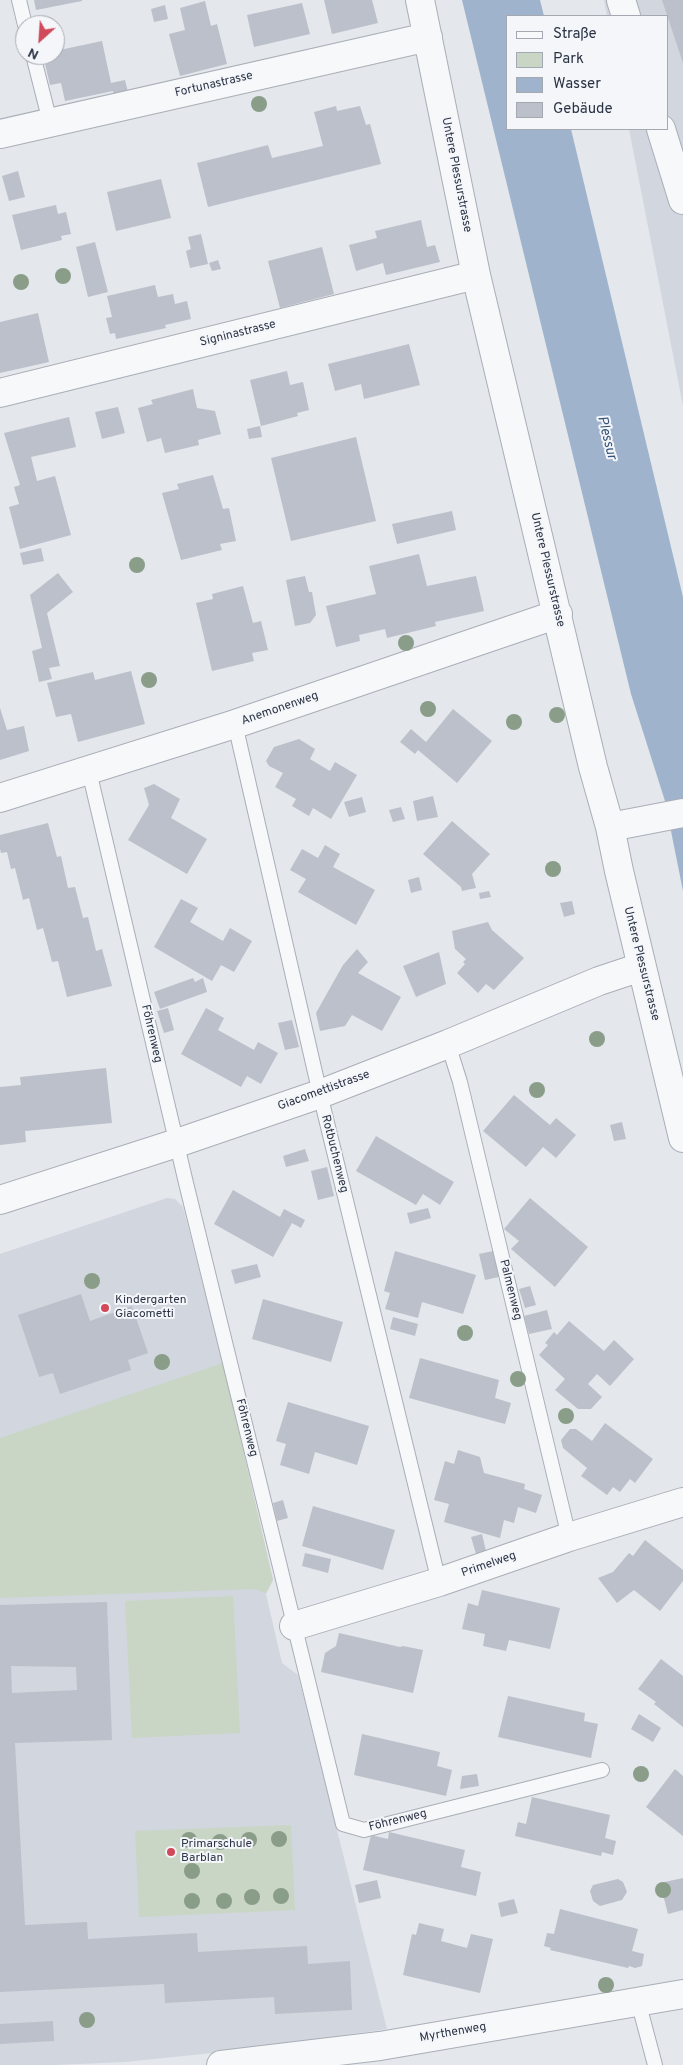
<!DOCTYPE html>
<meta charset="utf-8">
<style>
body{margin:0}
#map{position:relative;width:683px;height:2065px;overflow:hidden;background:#e4e7ec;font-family:Overpass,sans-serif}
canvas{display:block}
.legend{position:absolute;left:506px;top:15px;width:162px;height:115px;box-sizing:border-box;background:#f4f6f9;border:1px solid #a4a8b1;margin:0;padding:6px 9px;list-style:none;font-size:15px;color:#2b3445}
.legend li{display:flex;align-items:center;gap:10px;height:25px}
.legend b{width:25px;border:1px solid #a4a8b1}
.north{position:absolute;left:15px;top:15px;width:50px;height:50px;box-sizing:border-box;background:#f4f6f9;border:1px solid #a4a8b1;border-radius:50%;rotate:206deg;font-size:14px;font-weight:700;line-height:20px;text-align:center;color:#2b3445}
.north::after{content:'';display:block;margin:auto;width:18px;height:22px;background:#d1495b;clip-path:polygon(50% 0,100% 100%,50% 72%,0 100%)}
</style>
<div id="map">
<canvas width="683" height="2065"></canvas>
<ul class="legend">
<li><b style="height:6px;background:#f7f8fa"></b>Straße</li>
<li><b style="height:14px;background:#c9d6c5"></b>Park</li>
<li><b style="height:14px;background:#9fb4cc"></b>Wasser</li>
<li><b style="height:14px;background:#bbc0ca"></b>Gebäude</li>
</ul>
<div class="north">N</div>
</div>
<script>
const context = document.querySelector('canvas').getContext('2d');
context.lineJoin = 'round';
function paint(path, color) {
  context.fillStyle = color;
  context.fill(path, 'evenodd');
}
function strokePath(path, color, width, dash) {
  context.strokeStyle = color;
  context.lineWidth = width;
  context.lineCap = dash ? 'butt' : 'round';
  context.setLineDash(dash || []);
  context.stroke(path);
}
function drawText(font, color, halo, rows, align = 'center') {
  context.font = font + ' Overpass,sans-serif';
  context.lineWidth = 4;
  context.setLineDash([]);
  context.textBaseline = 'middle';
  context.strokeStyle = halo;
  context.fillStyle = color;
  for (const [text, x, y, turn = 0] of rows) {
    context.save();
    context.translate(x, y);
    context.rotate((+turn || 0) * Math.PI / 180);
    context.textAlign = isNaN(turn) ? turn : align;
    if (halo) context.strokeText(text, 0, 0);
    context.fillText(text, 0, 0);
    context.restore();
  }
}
paint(new Path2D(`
 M604,0H683V406L629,129H667V16H607Z
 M167,1198L175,1199L183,1207L223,1363L273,1580L266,1594L282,1663L298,1675L387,2029L232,2051L125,2062L55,2065H0V1254Z`), '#d2d6de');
paint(new Path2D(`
 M223,1363L273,1580L266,1593L255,1589L0,1598V1438Z
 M233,1596L240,1733L132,1738L125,1601Z
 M291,1825L295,1910L139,1917L135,1831Z`), '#c9d6c5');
paint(new Path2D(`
 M462,0H540L544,16H507V129H571L683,597V891L665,801L631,694Z`), '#9fb4cc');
paint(new Path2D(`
 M34,0H82V1L36,10Z
 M324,0H372L378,23L332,34Z
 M662,0H683V63Z
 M205,1L211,26L217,24L227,64L180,76L169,34L185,30L180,8Z
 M302,3L310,34L254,47L247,15Z
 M165,5L168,19L154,22L151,9Z
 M102,41L111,83L125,80L128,92L114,95L113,91L65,101L61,83L50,85L43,55H55V51Z
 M336,106L337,111L360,106L366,125L370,124L381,164L208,207L197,163L268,145L272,158L323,146L314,112Z
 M18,171L25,197L9,201L2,176Z
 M161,179L171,218L116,231L107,192Z
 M56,205L58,214L66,212L71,234L61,236L62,240L21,250L12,215Z
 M421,220L427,247L435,245L440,262L386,275L383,263L356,271L349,245L377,238L375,231Z
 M201,234L208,264L190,268L186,251L191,249L188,237Z
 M95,242L108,292L88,297L76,247Z
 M322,247L334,294L280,308L268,261Z
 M218,260L221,269L212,271L209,263Z
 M155,285L158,297L173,294L175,304L187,301L191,319L165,325L166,328L116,339L115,333L110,334L106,318L112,317L107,296Z
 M38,313L49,362L0,373V322Z
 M409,344L420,385L364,399L361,384L335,391L328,364Z
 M287,371L290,385L303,382L309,410L297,413L298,416L261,426L250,380Z
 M193,389L197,408L215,411L221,434L198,440L199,445L165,453L161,438L147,442L138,408L153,404L151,400Z
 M118,407L125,433L102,439L95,412Z
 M69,417L76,447L31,457L37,481L55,476L71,535L20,549L9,507L19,504L14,487L20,485L4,433Z
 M260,426L262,437L249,439L247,429Z
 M356,437L376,521L291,541L271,458Z
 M213,475L223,509L229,508L236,541L220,544L222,550L181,560L162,493L179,489L177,484Z
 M452,511L456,530L397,544L392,524Z
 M41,548L44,561L23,565L20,553Z
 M419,554L427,586L476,576L484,611L435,622L436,626L387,638L385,629L359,635L360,641L336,647L326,606L376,594L369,566Z
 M58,573L73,592L47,613L60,666L49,668L52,679L39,682L32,651L42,648L30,595Z
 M305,576L309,592H312L316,615L310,623L295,626L286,580Z
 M243,586L253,623L261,621L268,650L252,653L254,661L212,671L196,603L213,599L212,594Z
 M131,671L145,724L78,742L71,714L56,717L47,683L93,672L95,680Z
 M0,708L7,730L24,726L29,751L0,760Z
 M453,709L492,741L457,783L418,750L415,754L400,742L411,729L426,742Z
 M299,739L315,749L310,759L330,771L335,762L357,775L331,819L313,808L309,816L292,806L296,799L275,787L283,773L269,766L266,761L274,747Z
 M154,784L180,799L171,818L207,839L187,874L128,840L149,805L144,788Z
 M433,796L438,817L417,821L413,801Z
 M362,797L366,812L349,817L344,802Z
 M401,807L405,819L393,822L389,810Z
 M452,821L490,854L472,874L476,888L462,891L461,887L423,854Z
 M48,823L57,857L61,856L68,888L75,887L83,918L88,917L96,951L102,949L112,986L67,997L58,961L52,962L43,928L37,930L29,898L23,900L15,868L11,869L7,852L1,853L0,849V835Z
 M325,845L340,854L333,867L375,890L356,925L298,892L306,879L290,870L302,849L318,858Z
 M419,877L422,890L411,893L408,880Z
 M489,891L491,897L480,899L479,893Z
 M181,899L198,908L190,922L223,941L230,928L252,941L234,972L221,965L212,981L154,947Z
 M572,901L575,914L564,917L560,903Z
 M488,922L492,930L524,958L494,990L486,984L478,993L457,973L465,964L463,962L466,959L455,949L452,931Z
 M357,949L368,962L358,973L401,997L382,1031L352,1015L345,1026L320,1031L316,1013L343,965Z
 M439,952L446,984L416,997L403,966Z
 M193,978L195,982L203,978L207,992L160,1009L154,992Z
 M168,1008L174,1030L164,1033L157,1011Z
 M206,1008L224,1018L218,1030L254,1050L258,1042L278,1053L261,1084L247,1076L241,1087L181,1054Z
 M292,1020L299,1047L285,1050L278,1023Z
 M106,1068L112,1123L25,1131L26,1142L0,1145V1087L21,1085L20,1077Z
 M514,1095L550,1125L556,1118L576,1135L556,1158L543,1147L526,1167L483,1131Z
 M622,1122L626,1139L614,1141L610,1125Z
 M376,1136L454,1182L440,1205L423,1194L416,1205L356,1171Z
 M305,1149L309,1161L286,1167L283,1156Z
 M327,1167L334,1196L318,1200L311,1171Z
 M233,1190L280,1217L284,1209L305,1220L301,1228L292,1223L273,1257L214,1224Z
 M530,1198L588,1247L555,1287L511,1249L519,1241L504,1229Z
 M428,1208L431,1218L410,1224L407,1213Z
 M395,1251L476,1275L463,1314L422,1302L418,1318L385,1309L390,1293L384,1291Z
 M493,1251L499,1277L485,1280L479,1254Z
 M257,1264L261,1277L235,1284L231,1270Z
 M530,1286L536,1305L525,1308L519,1289Z
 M81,1294L90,1321L132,1306L148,1353L128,1360L131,1370L60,1394L53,1373L39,1377L18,1315Z
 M263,1299L343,1322L331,1362L252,1339Z
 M547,1310L552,1329L529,1334L524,1316Z
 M393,1317L418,1324L415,1336L390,1329Z
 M569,1321L604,1351L614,1340L634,1359L610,1386L597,1374L588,1384L602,1397L591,1409H578L555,1390L565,1379L539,1355L548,1345L545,1343L554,1332L557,1335Z
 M420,1358L499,1380L495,1398L511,1403L505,1424L409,1398Z
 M288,1402L369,1426L357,1465L315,1452L309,1474L280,1465L286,1444L276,1441Z
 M605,1423L653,1459L635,1483L630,1479L620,1492L613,1487L607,1495L581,1476L587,1468L563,1448L561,1440L570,1429H576L592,1441Z
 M458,1450L480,1457L484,1473L525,1484L524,1489L542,1495L536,1513L518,1507L514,1523L504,1520L500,1538L444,1522L449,1504L434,1500L445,1461L454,1464Z
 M283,1500L288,1518L277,1521L273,1503Z
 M313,1506L395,1530L383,1570L302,1546Z
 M482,1534L486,1551L476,1554L471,1537Z
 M645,1540L683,1570V1581L660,1611L634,1590L617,1603L598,1578L613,1572L629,1553L633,1556Z
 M305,1553L331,1559L328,1573L302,1566Z
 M482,1590L560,1608L550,1649L509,1640L506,1651L483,1646L485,1634L462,1629L468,1603L478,1606Z
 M107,1602L112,1740L15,1743L25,1925L87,1922L88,1939L197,1933L198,1952L307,1946L308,1964L350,1961L352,2010L275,2014L274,1997L165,2003L164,1984L0,1992V1605ZM11,1666L76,1667L77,1690L12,1693Z
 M339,1633L400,1647L403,1646L423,1650L413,1693L321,1672L325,1653L336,1646Z
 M661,1659L683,1676V1727L654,1704L656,1702L638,1689Z
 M508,1696L585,1713L584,1721L598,1724L591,1758L498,1737Z
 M639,1714L661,1728L653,1742L631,1729Z
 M362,1734L440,1752L437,1766L452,1770L446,1796L354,1775Z
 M675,1769L683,1776V1836L646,1807Z
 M477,1774L479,1786L460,1789L462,1776Z
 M532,1797L610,1815L605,1838L616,1841L613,1855L602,1852L601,1856L515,1836L518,1822L526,1824Z
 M389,1832L465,1850L461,1867L481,1872L476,1896L363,1870L371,1835L388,1839Z
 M683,1878V1910L668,1914L660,1883Z
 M618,1879L623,1882L627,1892L622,1900L600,1906L593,1901L590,1891L593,1885Z
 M377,1880L381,1898L359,1903L355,1885Z
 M514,1899L518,1913L501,1917L498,1903Z
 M560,1909L638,1929L632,1951L644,1954L642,1966L635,1968L629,1966L628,1968L550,1950L551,1948L544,1946L547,1933L554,1934Z
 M419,1923L444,1929L441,1941L467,1948L471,1934L493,1939L480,1993L403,1975L412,1934L416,1935Z
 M53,2021L54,2041L0,2044V2024Z`), '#bbc0ca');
const service = new Path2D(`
 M19,0L25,25
 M33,55L50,122
 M235,724L320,1094L439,1582
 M89,771L186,1183L343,1824L364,1830L602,1770
 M448,1044L460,1082L569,1537
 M638,2001L655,2065`);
const minor = new Path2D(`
 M420,0L476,275L593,767L610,827L619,871L683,1138
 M621,0L626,16
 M661,129L683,200
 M0,134L428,37
 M0,393L476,275
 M0,798L235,724L558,614
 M610,827L683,813
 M0,1200L177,1143L320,1094L448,1044L599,981L641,967
 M294,1626L439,1582L569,1537L683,1502
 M221,2065L380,2046L683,1994`);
strokePath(service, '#a9aeb7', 16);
strokePath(minor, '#a9aeb7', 30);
strokePath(service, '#f7f8fa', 14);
strokePath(minor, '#f7f8fa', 28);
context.fillStyle = '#899d89';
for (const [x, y] of [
 [259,104],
 [63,276],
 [21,282],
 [137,565],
 [406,643],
 [149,680],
 [428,709],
 [557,715],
 [514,722],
 [553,869],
 [597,1039],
 [537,1090],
 [92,1281],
 [465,1333],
 [162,1362],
 [518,1379],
 [566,1416],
 [641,1774],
 [279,1839],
 [189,1840],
 [249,1840],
 [220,1842],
 [192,1871],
 [663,1890],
 [281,1896],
 [252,1897],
 [192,1901],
 [224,1901],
 [606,1985],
 [87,2020]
]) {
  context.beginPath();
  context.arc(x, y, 8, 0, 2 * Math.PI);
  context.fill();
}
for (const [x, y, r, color] of [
 [105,1308,5,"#d1495b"],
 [171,1852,5,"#d1495b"]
]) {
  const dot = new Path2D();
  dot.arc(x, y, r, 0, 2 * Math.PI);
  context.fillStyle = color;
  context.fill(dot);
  strokePath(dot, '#f4f6f9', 2);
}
drawText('12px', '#2b3445', '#f4f6f9', [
 ["Fortunastrasse",214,85,-13],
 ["Untere Plessurstrasse",456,175,79],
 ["Signinastrasse",238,334,-14],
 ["Untere Plessurstrasse",547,570,77],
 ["Anemonenweg",280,709,-19],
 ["Untere Plessurstrasse",641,964,76],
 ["Föhrenweg",151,1034,77],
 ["Giacomettistrasse",324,1091,-20],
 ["Rotbuchenweg",334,1154,76],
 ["Palmenweg",510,1290,76],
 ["Föhrenweg",246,1428,76],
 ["Primelweg",489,1565,-19],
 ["Föhrenweg",398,1821,-14],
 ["Myrthenweg",453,2033,-10]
]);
drawText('12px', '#2b3445', '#f4f6f9', [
 ["Kindergarten",115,1301],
 ["Giacometti",115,1315],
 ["Primarschule",181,1845],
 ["Barblan",181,1859]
], 'left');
drawText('italic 14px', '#34527a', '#f4f6f9', [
 ["Plessur",606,438,76]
]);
</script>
